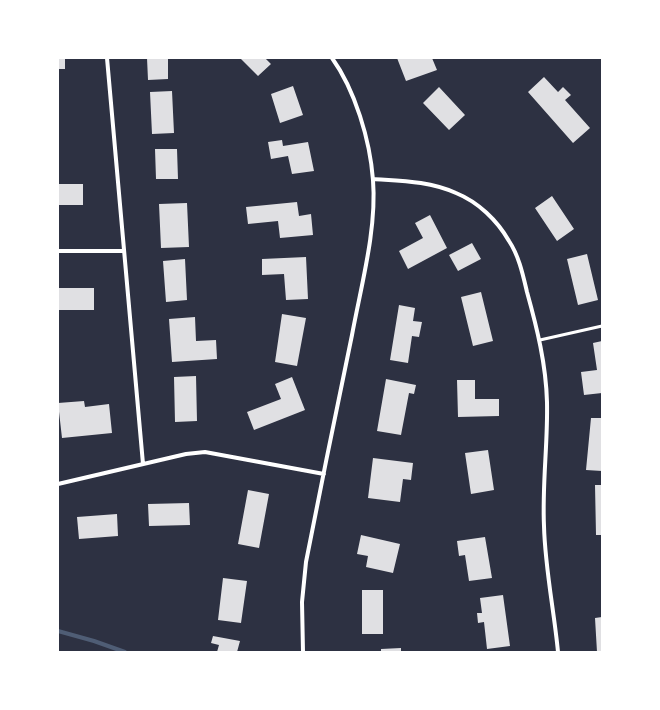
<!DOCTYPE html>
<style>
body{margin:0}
#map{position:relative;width:660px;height:710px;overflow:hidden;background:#2d3142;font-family:Literata,serif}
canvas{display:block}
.frame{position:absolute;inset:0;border:59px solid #fff;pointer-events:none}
</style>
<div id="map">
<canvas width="660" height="710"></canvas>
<div class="frame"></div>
</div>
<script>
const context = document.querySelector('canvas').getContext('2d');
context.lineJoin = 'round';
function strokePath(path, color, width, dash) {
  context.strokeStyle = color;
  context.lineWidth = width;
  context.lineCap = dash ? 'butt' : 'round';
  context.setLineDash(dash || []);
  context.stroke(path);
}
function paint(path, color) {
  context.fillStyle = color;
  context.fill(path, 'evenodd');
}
strokePath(new Path2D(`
 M58,631L94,641L125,652`), '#4f5d75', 4);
paint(new Path2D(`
 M58,58H65V69H58Z
 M147,58H168V79L148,80Z
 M240,58H265L271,64L258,76Z
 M397,58H432L437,70L406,81Z
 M544,77L558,92L563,87L571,95L565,100L590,128L573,143L528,92Z
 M293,86L303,115L280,123L271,94Z
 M439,87L465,115L449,130L423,103Z
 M172,91L174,133L152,134L150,92Z
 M282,140L283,146L308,142L314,171L292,174L288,156L271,159L268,142Z
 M155,149H177L178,179H156Z
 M58,184H83V205H58Z
 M552,196L574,229L557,241L535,208Z
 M297,202L299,216L311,214L313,235L280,238L278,221L248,224L246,207Z
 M187,203L189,247L161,248L159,204Z
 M430,215L447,248L408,269L399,251L423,238L415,223Z
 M472,243L481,259L458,271L449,255Z
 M587,254L598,300L578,305L567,259Z
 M306,257L308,299L286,300L284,274L262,275V259Z
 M185,259L187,300L166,302L163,261Z
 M58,288H94V310H58Z
 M481,292L493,341L473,346L461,297Z
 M399,305L415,308L413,321L422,322L419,337L412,336L408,363L390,360Z
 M282,314L306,318L297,366L275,362Z
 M195,317L196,341L216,340L217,359L172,362L169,319Z
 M602,341V393L584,395L581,372L597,370L593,343Z
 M196,376L197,421L175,422L174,377Z
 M292,377L305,410L254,430L247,412L281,399L275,384Z
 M386,379L416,385L414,394L409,393L401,435L377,431Z
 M457,380H475V399H499V416L458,417Z
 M84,401L85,407L109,404L112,433L62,438L58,403Z
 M591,418H602V471L586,470Z
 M488,450L494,490L471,494L465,453Z
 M373,458L413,463L411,480L403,479L400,502L368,498Z
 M595,485H602V535H596Z
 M248,490L269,494L259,548L238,544Z
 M189,503L190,525L149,526L148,504Z
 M117,514L118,536L79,539L77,517Z
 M361,535L400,544L393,573L366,567L368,556L357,554Z
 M485,537L492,578L469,581L465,555L459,556L457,541Z
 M223,578L247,581L241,623L218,620Z
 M362,590H383V634H362Z
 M503,595L510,646L487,649L484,622L478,623L477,613H482L480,598Z
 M602,617V652H597L595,618Z
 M213,636L240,641L237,652H217L219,645L211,643Z
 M401,648V652H381V649Z`), '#e0e0e3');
strokePath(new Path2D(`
 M540,340L602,326`), '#fff', 3);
strokePath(new Path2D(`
 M107,58L143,464
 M373,179C402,181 429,181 456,193C478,202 497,220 509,241C519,256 523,275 527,292C537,328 546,364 547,402C548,443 542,484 544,526C545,568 554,610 558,652
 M58,251H124
 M58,484L186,454L205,452L324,474
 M303,652L302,602L306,562C321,486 336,411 352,335C361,286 377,229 373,180C370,140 355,90 332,58`), '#fff', 4);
</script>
